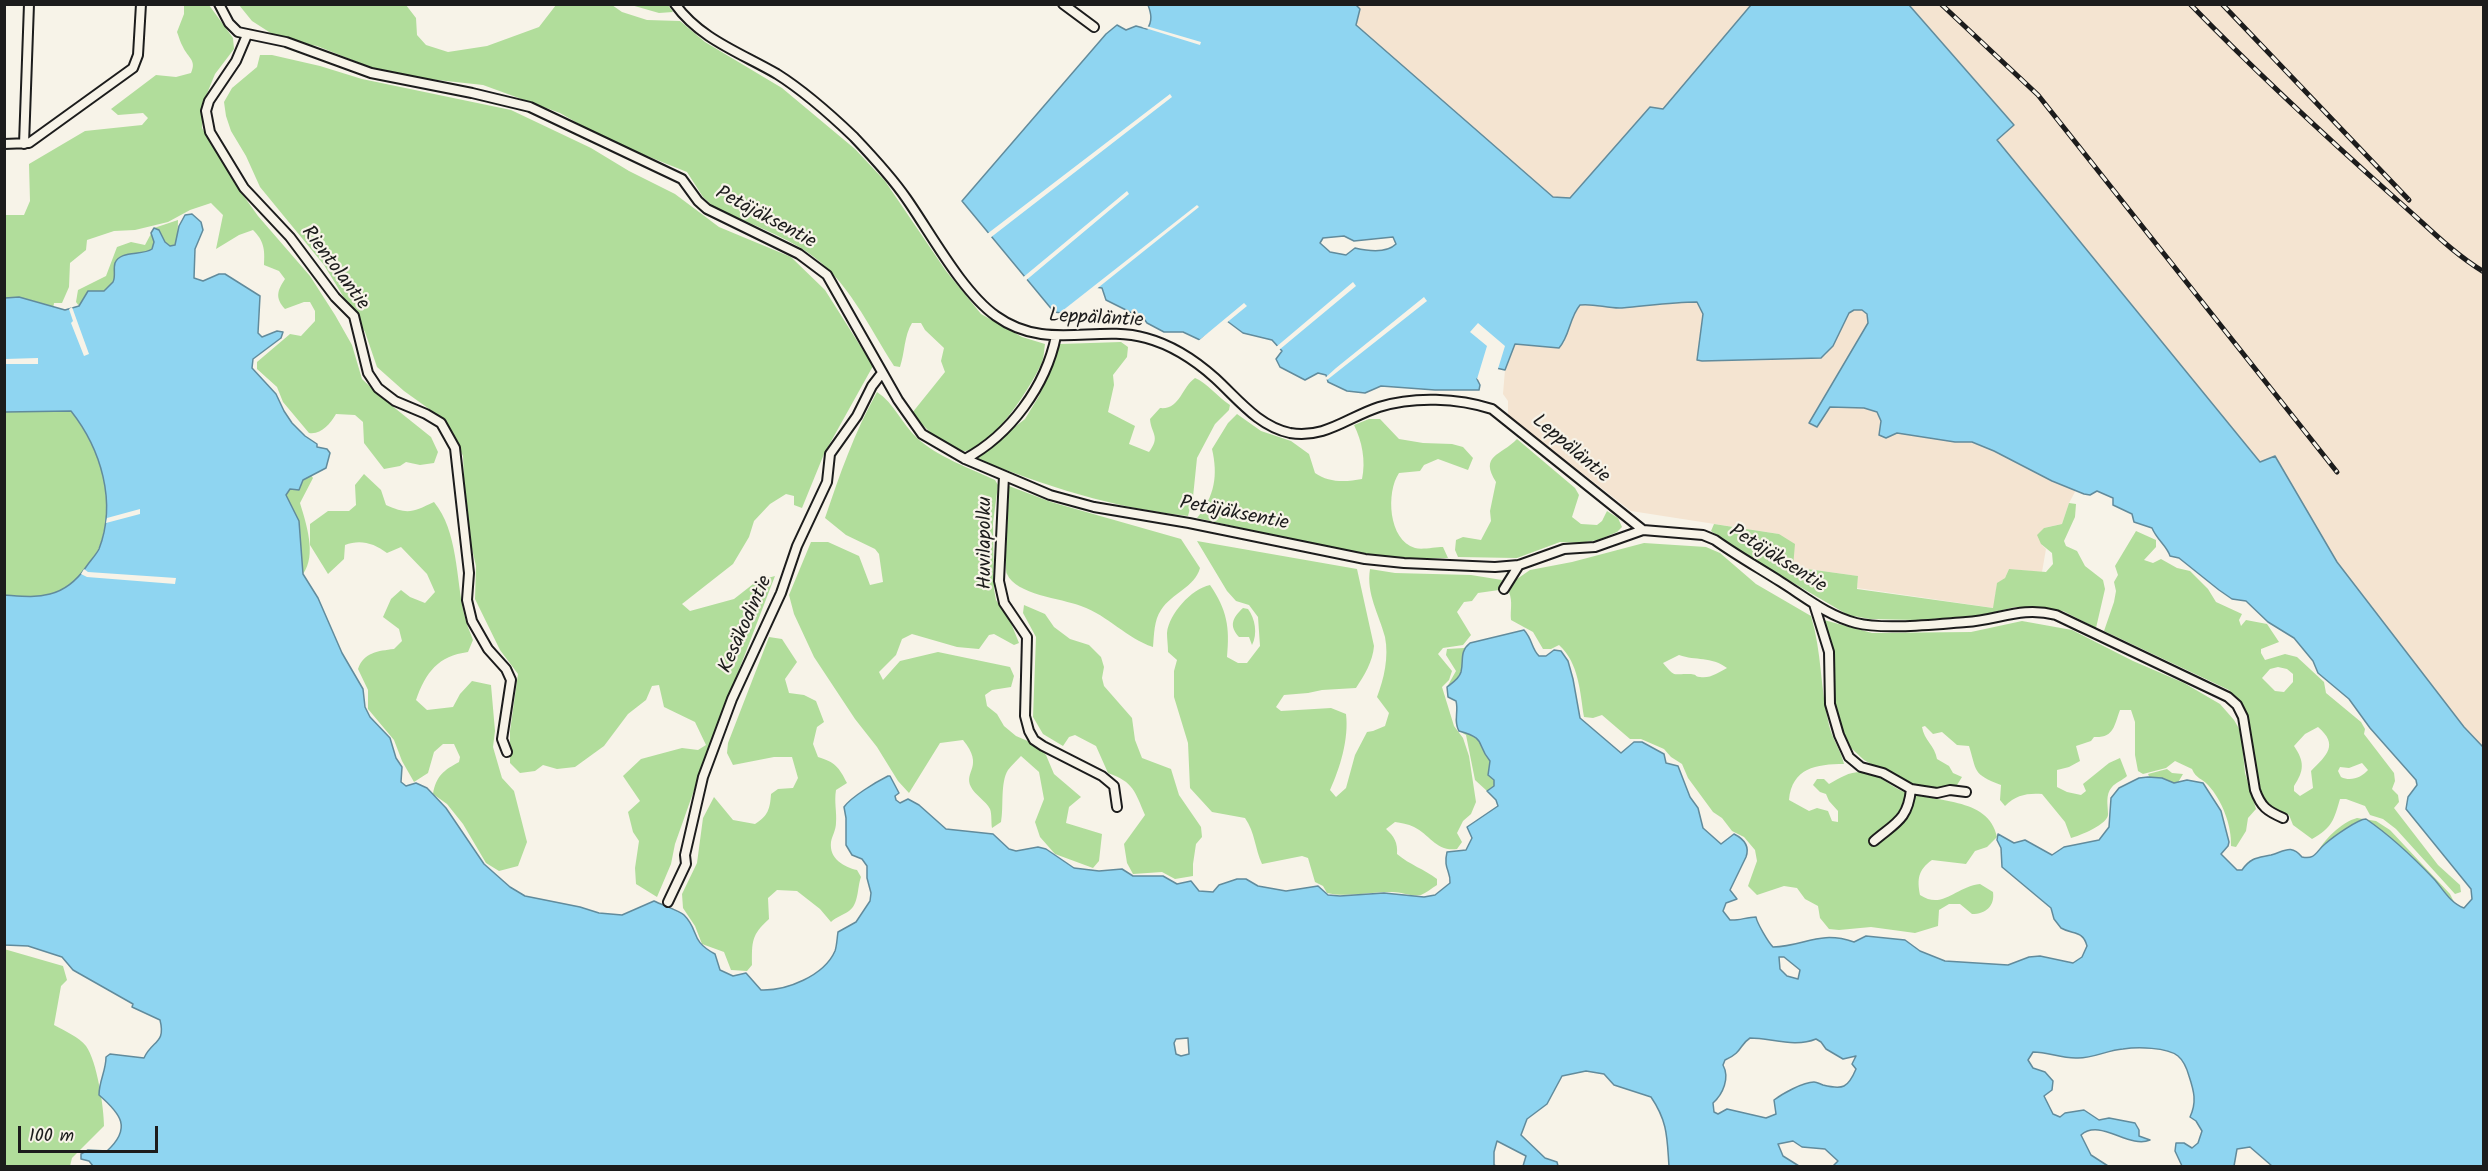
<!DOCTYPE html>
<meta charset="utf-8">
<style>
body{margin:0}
#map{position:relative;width:2488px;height:1171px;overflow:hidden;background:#f7f3e8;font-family:Kalam,sans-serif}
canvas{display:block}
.frame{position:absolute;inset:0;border:6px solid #1c1c1c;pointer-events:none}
.scale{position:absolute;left:18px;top:1126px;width:140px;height:27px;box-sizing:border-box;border:3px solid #1c1c1c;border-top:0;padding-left:8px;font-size:18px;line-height:21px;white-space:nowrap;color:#1c1c1c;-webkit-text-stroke:4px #f7f3e8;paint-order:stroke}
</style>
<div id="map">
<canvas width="2488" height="1171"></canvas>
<div class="frame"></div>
<div class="scale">100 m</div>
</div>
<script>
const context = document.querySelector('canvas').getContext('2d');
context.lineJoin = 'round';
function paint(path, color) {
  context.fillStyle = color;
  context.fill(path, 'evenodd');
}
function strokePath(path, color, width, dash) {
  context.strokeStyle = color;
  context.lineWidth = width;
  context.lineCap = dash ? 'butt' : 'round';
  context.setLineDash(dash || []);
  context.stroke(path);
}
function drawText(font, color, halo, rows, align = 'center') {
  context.font = font + ' Kalam,sans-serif';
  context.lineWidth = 4.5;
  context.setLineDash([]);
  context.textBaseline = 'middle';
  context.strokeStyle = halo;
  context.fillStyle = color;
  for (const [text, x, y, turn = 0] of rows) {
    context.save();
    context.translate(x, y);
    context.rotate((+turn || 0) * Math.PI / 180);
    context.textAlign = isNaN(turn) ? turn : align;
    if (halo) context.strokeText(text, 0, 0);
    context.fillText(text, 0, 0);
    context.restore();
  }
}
paint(new Path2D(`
 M1356,5H1751L1663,109L1650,107L1570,198L1553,197L1355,25L1360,9Z
 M1909,5H2483V747L2464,727L2337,562L2275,456L2260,463L1997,140L2014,125Z
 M1666,302H1697L1702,309L1703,314L1697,360L1748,361L1821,358L1826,355L1849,313L1854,310H1862L1867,314L1868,323L1809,424L1817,427L1830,407L1864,408L1877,412L1881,421L1879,435L1886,438L1897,433L1955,442H1972L1994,451L2052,481L2076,490L2069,503L2062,524L2044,528L2041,544L2046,549L2042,572L2009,569L2005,578L1997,584L1994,608L1857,588L1858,576L1793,567L1779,534L1631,511L1508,416V401L1503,394L1505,370L1515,344L1564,343L1573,314L1579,305L1589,304L1620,309Z`), '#f4e4d1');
paint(new Path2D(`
 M184,5H209L233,38L234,49L215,74L204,101L202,128L235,184L258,216L310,276L335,315L352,345L362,379L381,397L431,437L438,452L434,463L420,465L406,462L400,466L384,469L364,443L363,422L355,415L336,414C330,424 321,435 309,433L283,402L277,387L257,369V362L290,334L301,336L315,321V311L310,302H304L285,309C275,298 277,291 285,279L279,271L264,265C265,249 264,241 253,230L239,235L216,249L223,215L211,203L190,210L168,222L135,230L114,231L87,240L86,250L70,263L69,287L62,303H54L53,309C38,300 21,297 5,298L4,215H24L30,201L29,164L85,131L142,125L148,118L143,113L118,115L111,109L156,75L176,77L191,73C197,60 188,58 183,47C180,42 179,37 177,32L184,14Z
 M239,5H406L416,18L417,35L426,45L448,52L487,46L539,27L556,5H612L622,12L647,20L680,21L705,42L782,88L855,149L885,181L946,271L981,314L1022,337L1045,344C1044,350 1044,357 1042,362C1033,384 990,452 964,451C945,450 923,426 912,413L945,372L941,361L944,348L925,330L921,323H912C904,336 905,352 900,367L894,366C869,327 847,278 807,252C782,235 743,221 715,208L703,197L687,172L607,140L560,113L483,85L419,78L370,67L317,46L280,39L252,21Z
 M631,5H668L673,12L659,13Z
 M260,55H272L320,66L362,79L511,110L591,148L629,171L675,194L719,227L791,257L825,290L873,366L824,454L802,508L794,505V496L786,494L770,504L754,521L749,537L733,564L682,604L690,611L734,599L757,581L775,576L709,748L675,844L671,864L657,897L636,884L635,868L639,841L633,832L628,812L640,801L623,776L641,759L682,748L698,750L706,745L695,722L664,707L659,685L652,686L646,700L628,714L604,746L575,767L557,769L543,765L535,771L520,773L510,763V731L518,674L500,650L475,599L476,566L466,523L463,456L446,421L404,391L377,367L365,332L324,265L260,187L246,156L231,131L226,116L224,102L232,88L257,67Z
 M178,220L177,259L79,306L76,302L78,290L106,276L117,247L131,242L145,245L154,228Z
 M1121,342L1128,347L1127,357L1113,375L1114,385L1108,412L1135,426L1129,444L1149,452C1161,436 1151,434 1150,419L1160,408C1180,410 1181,388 1195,378C1206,382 1219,398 1230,405L1229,410L1215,424L1197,458L1193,497L1188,516C1113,508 1045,486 975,458L1025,419L1039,396L1060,344Z
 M877,392C894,403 902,424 917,438C938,457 969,468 995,480L998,485L993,523L994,589L996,600L1011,623L1019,643L1014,645L994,634L989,635L979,649L957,647L912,634L902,639L896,655L879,672L883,680L900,661L938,652L1010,667L1014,676L1011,687L992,690L985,695L987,706L997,714L1004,726L1016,736L1037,745L1046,755L1054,774L1081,797L1069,807L1066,823L1102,834L1099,861L1093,868L1055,854L1040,837L1035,822L1044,799L1039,772L1021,756C1017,760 1012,765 1008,770C1000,783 1004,807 1001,822L992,828C991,823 992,814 990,809C986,801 975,795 971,787C963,771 985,767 963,740L940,743L909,793L898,781L877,747L855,719L814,657L794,614L789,595L811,542H828L859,556L870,585L883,582L879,554L875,549L846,535L825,518C840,474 854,433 877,392Z
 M71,411C101,449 117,502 99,548C96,555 90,561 86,567C77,580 66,590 50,594C35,598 20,596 5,595V412Z
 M1237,414L1261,431L1291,441L1309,454L1315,473C1329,483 1346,482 1362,479C1366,461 1362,441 1354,425L1369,419H1380L1399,439L1423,443L1452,444L1463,447L1473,458L1468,470L1438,459L1424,465L1420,471L1399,473C1386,492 1388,540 1415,548C1422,550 1435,547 1443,547L1448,558L1402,559L1358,554L1197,518C1215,496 1218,475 1212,449L1228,423Z
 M1517,439L1575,488L1579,495L1572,517L1581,524L1597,525L1602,521L1607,511L1618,518L1622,527L1617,532L1598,540L1580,543L1560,542L1517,558L1458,557L1455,550L1456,540L1463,537L1481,540L1491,521L1490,511L1496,482C1479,455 1501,456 1517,439Z
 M310,474L313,478L300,503C306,523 317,555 303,574L279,506L288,488Z
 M364,474L381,490L386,505C408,515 413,512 434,502C458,531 456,579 464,614C466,623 470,632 473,640L468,652C438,656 426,672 416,700L427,710L453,707L460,694L472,681L491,685L495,731L493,747L502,778L514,791L527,842L518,866L499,871L486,863L463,824L447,804L433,794C436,776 444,770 459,762L460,757L454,744H443L434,752L428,773L414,782L402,761L394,740L368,709V690L358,669C364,652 378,651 394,649L402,641L399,629L383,617L391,599L401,590L410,597L425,603L435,592L427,574L401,547L387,553C374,543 360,539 345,545L344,559L328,574L310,545V524L328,511H349L356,505L355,485Z
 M1009,486L1051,502L1181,539L1200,568C1195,587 1172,593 1161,610C1154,620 1154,635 1153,647C1126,638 1109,616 1081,606C1061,598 1016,595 1007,574C1004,568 1009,498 1009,486Z
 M2069,503L2076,504L2075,517L2064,541L2066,546L2077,551L2085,566L2103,580L2105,589L2096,628L2063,611L2038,607H2015L1978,616L1917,620L1870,619L1848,615L1744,554L1711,531L1714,524L1779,534L1795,544L1793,567L1858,576L1857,589L1993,608L1997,583L2005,578L2009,569L2046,572L2053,564L2052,553L2041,544L2037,535L2044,528L2062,524Z
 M2136,531L2156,540V547L2144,560L2153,563L2161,559L2177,568L2190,571L2208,589L2216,602L2242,614L2239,620L2241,626L2246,620L2267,624L2279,642L2261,649V653L2265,660L2285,654L2297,657L2324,682L2326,693L2361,722L2365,729L2364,734L2394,773L2395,781L2392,789L2398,795L2399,802L2394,808L2438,865L2460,885L2461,892L2455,894L2396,829L2383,819L2370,815L2365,806L2346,799H2340C2334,820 2332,828 2312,839L2293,825L2289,815L2265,806L2254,769L2246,710L2229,690L2104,631L2114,602L2116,591L2114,582L2118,575L2115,566ZM2278,667L2287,669L2293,674V682L2284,692L2275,691L2262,678L2270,669ZM2318,727C2339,745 2327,755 2311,771L2313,788L2300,796L2294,791V786C2304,771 2305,762 2294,746L2305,734ZM2362,763L2368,770C2362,777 2351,782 2341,777L2338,771L2340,767L2349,768Z
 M1197,541L1357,569L1374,646C1373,661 1364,676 1356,688L1322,690L1308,693L1284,695L1276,707L1281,711L1331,708L1346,714C1349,739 1340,768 1330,790L1336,797L1346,788L1355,755L1367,732L1373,731L1385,726L1389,713L1377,697C1384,679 1389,657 1385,637C1379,614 1366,594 1370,569L1395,573L1471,575L1502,580L1499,590L1478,593L1472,601L1464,602L1457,612L1471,635L1463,645L1443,648L1438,654L1452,671L1449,680L1442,687L1454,726L1463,738L1469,756L1476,802L1471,814L1463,821L1457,833L1462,842L1457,849C1437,852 1430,835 1414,827C1408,824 1401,823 1395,822L1386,829C1394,836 1398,843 1397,854C1410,865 1424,869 1437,879V885C1432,888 1426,893 1421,895C1413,897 1401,892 1393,892C1371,891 1348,898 1327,893L1323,886L1315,882L1308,858L1302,856L1262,864C1255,849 1255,832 1245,818L1212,812L1190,788L1188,743L1174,697V671L1177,660L1168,652C1168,646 1167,639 1167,633C1169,614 1191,589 1210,585C1227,610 1230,627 1227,657L1238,663H1247L1260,646L1258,617L1249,605L1236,601L1227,591Z
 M1644,543L1706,547L1720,553L1756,584L1811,616C1822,652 1820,689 1829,725C1832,739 1841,750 1844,764C1816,764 1792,768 1789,800L1809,811L1817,808L1828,811L1832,821L1838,822V811L1829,801L1826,794L1820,792L1813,785L1817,779H1824L1829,784C1841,777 1850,771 1864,772C1877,773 1890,786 1902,791C1933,803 1989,796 1997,837L1987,847L1975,851L1966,864L1932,860C1918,870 1917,879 1920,895C1943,910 1955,887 1980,884L1993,892C1995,906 1986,914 1972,914L1960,904H1949L1939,910L1938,926L1915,933L1871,927L1839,930L1829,929L1820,918L1818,906L1805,899L1797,888L1784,886L1757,895L1748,886L1757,861L1755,850L1744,837L1732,831L1722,818L1713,812L1688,778L1682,764L1671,757L1664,749L1641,739H1630L1602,715L1593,718L1584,717C1580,692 1579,663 1559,645L1551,649H1543L1533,632L1511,620C1510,610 1513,602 1509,592L1517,579L1530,570L1572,562ZM1679,655C1696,661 1711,656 1727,668C1719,672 1710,679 1700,677C1693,676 1699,675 1691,674C1673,673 1676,679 1663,663Z
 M1024,605L1045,614L1054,627L1070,639L1089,645L1101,657L1104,667L1102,678L1104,686L1132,718L1135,740L1142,758L1171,769L1179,795L1201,827L1202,837L1196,844L1193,864V876L1175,879L1162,872L1133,874L1127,863L1124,844L1145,815C1135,792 1134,782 1108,773L1096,746L1075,735L1069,737L1063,746L1043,734L1033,717L1036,637L1023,613Z
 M1243,608L1248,609C1255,618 1258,634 1252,645L1249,637H1239C1229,626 1232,618 1243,608Z
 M1824,620L1872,633L1971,632L2022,621L2072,630L2133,661L2184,683L2220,704L2234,720L2241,732L2245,773L2256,809L2248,818L2246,831L2236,847L2231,846C2232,826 2222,800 2208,785C2202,778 2196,779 2192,769L2175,761L2166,768L2143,774L2138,771L2135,755V722L2131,710H2120C2114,726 2114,738 2094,737L2091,741L2076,746L2080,761L2069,767L2057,770V787L2067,792L2081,795L2086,791L2083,784L2109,763L2120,758L2127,776C2123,780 2115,783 2112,787C2105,795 2108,805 2108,814C2109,824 2079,836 2071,838L2065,822L2042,794C2027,793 2016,795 2005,806L2000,800L2001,785C1972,774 1977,771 1969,746L1957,745L1942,732L1933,734L1925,726L1922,727C1924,740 1935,746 1937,759L1949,766L1953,773L1962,777L1957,785L1940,789L1908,785L1864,760L1850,747L1832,706L1833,651Z
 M769,637L782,639L797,662L785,679L789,693L804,695L816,701L824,722L817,727L813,744L818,757C835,762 839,767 847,783L836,790C834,802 837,812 836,823C836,830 832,836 831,842C829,859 844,867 857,870L861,877C857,888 859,904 849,911C843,915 836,917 831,922L820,909L797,891L777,890L768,898L769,919C751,935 752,942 752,965L747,971L731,970L724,952L702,944L695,926L683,908L682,894L697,863L703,818L714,797L733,820L755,824C768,816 770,809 771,794L778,789L793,788L798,778L792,757H774L733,765L727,753L728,743Z
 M1470,643L1498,789L1487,791L1475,780L1466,735C1448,725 1460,717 1456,701L1448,697L1447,687L1456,671L1446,655L1447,649L1464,648Z
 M2167,769L2172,773L2183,774L2176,786L2152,783L2148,774Z
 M2357,818L2376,821L2390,830L2450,894L2455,904L2317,854C2323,840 2342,822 2357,818Z
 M4,949L63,966L67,980L61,986L54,1025C65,1031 79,1037 86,1046C97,1061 104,1108 104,1126L72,1158L70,1166H5Z`), '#b1dd9b');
const water = new Path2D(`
 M1148,5H1356L1360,9L1356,25L1553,197L1570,198L1650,107L1663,109L1751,5H1909L2014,125L1997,140L2260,462L2275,456L2337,562L2464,727L2483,747V1166H2272L2250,1147L2237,1149L2234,1166H2182L2175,1151L2176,1143H2184L2192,1148L2198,1143L2202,1131L2196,1121L2190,1117C2197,1102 2194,1091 2189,1076C2187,1069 2184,1061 2178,1056C2167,1047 2137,1047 2123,1049C2108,1050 2094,1058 2078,1058C2062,1059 2049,1052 2033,1052L2028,1060L2033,1068L2045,1072L2053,1081L2052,1090L2044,1096L2053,1114L2060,1117L2065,1113L2084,1110L2099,1120L2109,1118L2135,1123L2139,1130V1136L2150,1140C2129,1149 2100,1118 2081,1135L2091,1155L2108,1166H1833L1838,1161L1825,1149L1802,1147L1793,1141L1778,1144L1783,1156L1799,1166H1669C1667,1138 1668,1122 1651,1097L1614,1085L1604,1074L1586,1071L1562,1076L1547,1104L1527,1119L1521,1135L1545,1158L1557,1162L1558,1166H1520H1523L1526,1156L1497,1141L1494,1152V1165L1496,1166H93L89,1161L81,1159V1154L88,1150L107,1151C132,1128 121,1114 99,1095C99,1081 106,1071 106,1057L110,1054L144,1058C152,1040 166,1044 160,1020L132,1007L133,1004L73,970L62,957L28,946L5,945L4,595C20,596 35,598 50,594C66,590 77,580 86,567C90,561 96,555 99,549C117,502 101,449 71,411L5,412V298L19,297L65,310L79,306L88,291H104L113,282C116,276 113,269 115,263C120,250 142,256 152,249L154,242L151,233L154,228L159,230L165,242L170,246L175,245L179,226L185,215L192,214L201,222L203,230L195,249L194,278L203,281L219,274H225L260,296L258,333L262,337L277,331L283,332L281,338L253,359L252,368L276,394L284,411L292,423L305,436L317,444V447L327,449L330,453L326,468L303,480L299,490L290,489L286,495L299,521L303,574L318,598L342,653L363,689L365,707L370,717L390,738L396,758L402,767L401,782L406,786L416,783L427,788L446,808L484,864L510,887L525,896L580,907L599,913L622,915L654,901C662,905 680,911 684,915C700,931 689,940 715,954L720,970L733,976L746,973L761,990C786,991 824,976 835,951C837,945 837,938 838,932L856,922L870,901L871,893L867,878V866L862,859L852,855L846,845V818L844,807C851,797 876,782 888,776H890L899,793L895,796L896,800L900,803L908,799L919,805L946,829L993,834L1009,849L1016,851L1038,847L1046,849L1074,868L1099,871L1122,869L1133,876H1163L1177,884L1191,881L1199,891L1213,892L1219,885L1237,879H1246L1258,886L1286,891L1318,886L1328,895L1340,896L1384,893L1424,897L1435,895L1450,883C1451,871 1443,869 1447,852L1466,850L1472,838L1467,827L1498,806L1496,800L1487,791L1494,786V780L1488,775L1490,761C1475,743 1488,739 1459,731C1453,721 1459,712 1456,701L1448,697L1447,687C1452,683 1459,679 1461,672C1464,660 1459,652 1470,643L1524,630C1533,640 1531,648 1539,656H1546L1554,650L1561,651L1568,661L1573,679L1580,718L1621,753L1634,742H1642L1664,754L1666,763L1678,766L1690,797L1698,808L1703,828L1721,844L1734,834C1744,839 1750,846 1746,857L1730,890L1737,899L1726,903L1723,911L1730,920C1738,921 1747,917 1756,917C1757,923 1768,942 1773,947C1805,946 1819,930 1854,942L1866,936L1905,940L1920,951L1945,961L2008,965L2029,957L2040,956L2073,963L2082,957L2087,946C2083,930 2073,935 2061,928L2054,919L2051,908L2002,867L2001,848L1997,840L1998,834L2014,843L2025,840L2052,855L2064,847L2099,840L2109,827L2111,798L2119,788L2139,778L2148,777L2162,778L2174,783L2187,780L2203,783L2221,811L2229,842L2228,846L2221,854L2237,870H2242C2251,857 2258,858 2271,855C2285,851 2291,844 2302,857C2316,860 2316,851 2325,844C2333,837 2358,819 2366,819C2391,836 2413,857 2434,879C2443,889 2450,903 2464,908L2472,899L2471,889L2406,809L2408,797L2417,785L2416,780L2370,728L2349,699L2318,673L2313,661L2294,638L2268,622L2246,601L2232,599L2219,590L2179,558L2170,556C2167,546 2157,540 2152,528L2134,522L2132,514L2113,505V498L2097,491L2090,495L2084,494L2052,481L1994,451L1972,442H1955L1897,433L1886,438L1879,435L1881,421L1877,412L1864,408L1830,407L1817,427L1809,423L1868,323L1867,314L1862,310H1854L1849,313L1833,346L1821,358L1702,361L1697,360L1703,314L1697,302C1671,302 1647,306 1622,308C1608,309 1594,303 1580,305C1569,318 1570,336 1559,348L1515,344L1505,370L1496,368L1477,379L1480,385L1479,390H1435L1381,386L1365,393L1347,391L1328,382L1326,375L1318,373L1305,380L1280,367L1276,359L1282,351L1272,340L1243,333L1227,321L1200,340L1183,332H1164L1147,323L1142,316L1130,312L1106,300L1102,288L1095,287L1062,313L1054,312L962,201L1106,34L1117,25L1126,30L1136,26L1147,29C1153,21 1151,13 1148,5ZM1344,236L1354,241L1393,237L1396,244C1386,254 1368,251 1355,248L1346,255L1330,252L1320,243L1323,238ZM1779,957H1784L1800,970L1798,979L1787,976L1780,969ZM1188,1038L1189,1054L1181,1056L1176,1054L1174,1043L1176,1039ZM1750,1038C1771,1038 1795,1048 1816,1039L1821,1042L1826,1049L1843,1059L1856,1056L1852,1064L1856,1069C1848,1088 1843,1090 1823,1085C1820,1084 1817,1082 1814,1082C1803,1082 1782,1094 1774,1100L1776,1114L1766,1118L1727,1109L1718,1114L1714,1112L1713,1103C1723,1094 1730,1078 1723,1065L1725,1060C1743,1052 1739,1045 1750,1038Z`);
paint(water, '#8fd5f1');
strokePath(water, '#618b9c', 1.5);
paint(new Path2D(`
 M1143,25L1201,42L1200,45L1142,27Z
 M1170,94L1172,97L990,238L987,234Z
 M1127,191L1129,194L1024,282L1021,279Z
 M1197,205L1199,207L1064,315H1057Z
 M1353,282L1356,286L1279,350L1276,347Z
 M1424,297L1427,301L1327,380L1325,378L1336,368Z
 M1244,303L1247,306L1202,343H1199L1197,342Z
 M72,307L89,354L84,356L71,323L73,321L69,309Z
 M1478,323L1505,346L1497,372L1482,381L1477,379L1487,346L1470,332Z
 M38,358V364H5V359Z
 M140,509V514L106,523L107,518Z
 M84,569L88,572L176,578L175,584L87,577L81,574Z`), '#f7f3e8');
const street = new Path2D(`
 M219,4L229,23L238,32L286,42L371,73L472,93L530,107L682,179L698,201L707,209L799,254L827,275L898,400L922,434L965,459L1050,495L1094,507L1189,523L1365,559L1404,563L1495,567L1519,565L1564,549L1595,547L1643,530L1703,535L1715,540C1736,555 1759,568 1781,582C1805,597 1828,616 1856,623C1883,630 1937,624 1966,622C1999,620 2021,606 2056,615L2228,697L2237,705L2243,717L2255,790C2261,807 2267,811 2283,818
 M675,4C700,39 741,53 777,74C804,91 831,115 854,137C872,156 891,176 906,198C930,232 962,292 996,316C1046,352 1096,324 1146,338C1172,345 1196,361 1215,378C1238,399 1258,426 1290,433C1325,439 1348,417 1379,407C1414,396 1458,398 1492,409L1643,530
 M1063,4L1094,27
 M247,35L236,61L209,101L206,111L210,132L244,188L290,237L335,297L354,316L368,373L378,388L395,401L426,414L441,423L455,448L469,573L467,600L472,621L488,649L506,669L511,680L502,739L507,752
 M4,144L29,143L133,68L138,55L141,4
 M24,144L29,4
 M965,459C1010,435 1046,386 1056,336
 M1004,476L999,581L1004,603L1027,637L1025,716L1029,731L1034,740L1043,746L1102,776L1114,786L1117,807
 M1504,589L1519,565
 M1814,604L1829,652L1830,704L1839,735L1849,757L1861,767L1883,773L1911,789L1937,793L1950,790L1966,792
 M1874,841C1895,823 1908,820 1911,789
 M668,902L686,864L685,855L703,777L732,699L781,593L797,546L827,482L830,454L857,416L872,386L882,373`);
strokePath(street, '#1c1c1c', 12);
strokePath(street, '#f7f3e8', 8);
const rail = new Path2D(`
 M1941,4L2038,95L2337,472
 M2190,4C2256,72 2325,136 2396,199C2425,224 2451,252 2484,272
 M2222,4L2409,200`);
strokePath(rail, '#1c1c1c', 5);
strokePath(rail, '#f7f3e8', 3, [9]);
drawText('20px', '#1c1c1c', '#f7f3e8', [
 ["Petäjäksentie",765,219,28],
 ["Rientolantie",334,269,53],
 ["Leppäläntie",1096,320,3],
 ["Leppäläntie",1570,450,40],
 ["Petäjäksentie",1234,515,11],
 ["Huvilapolku",987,543,-90],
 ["Petäjäksentie",1777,560,32],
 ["Kesäkodintie",747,625,-66]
]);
</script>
